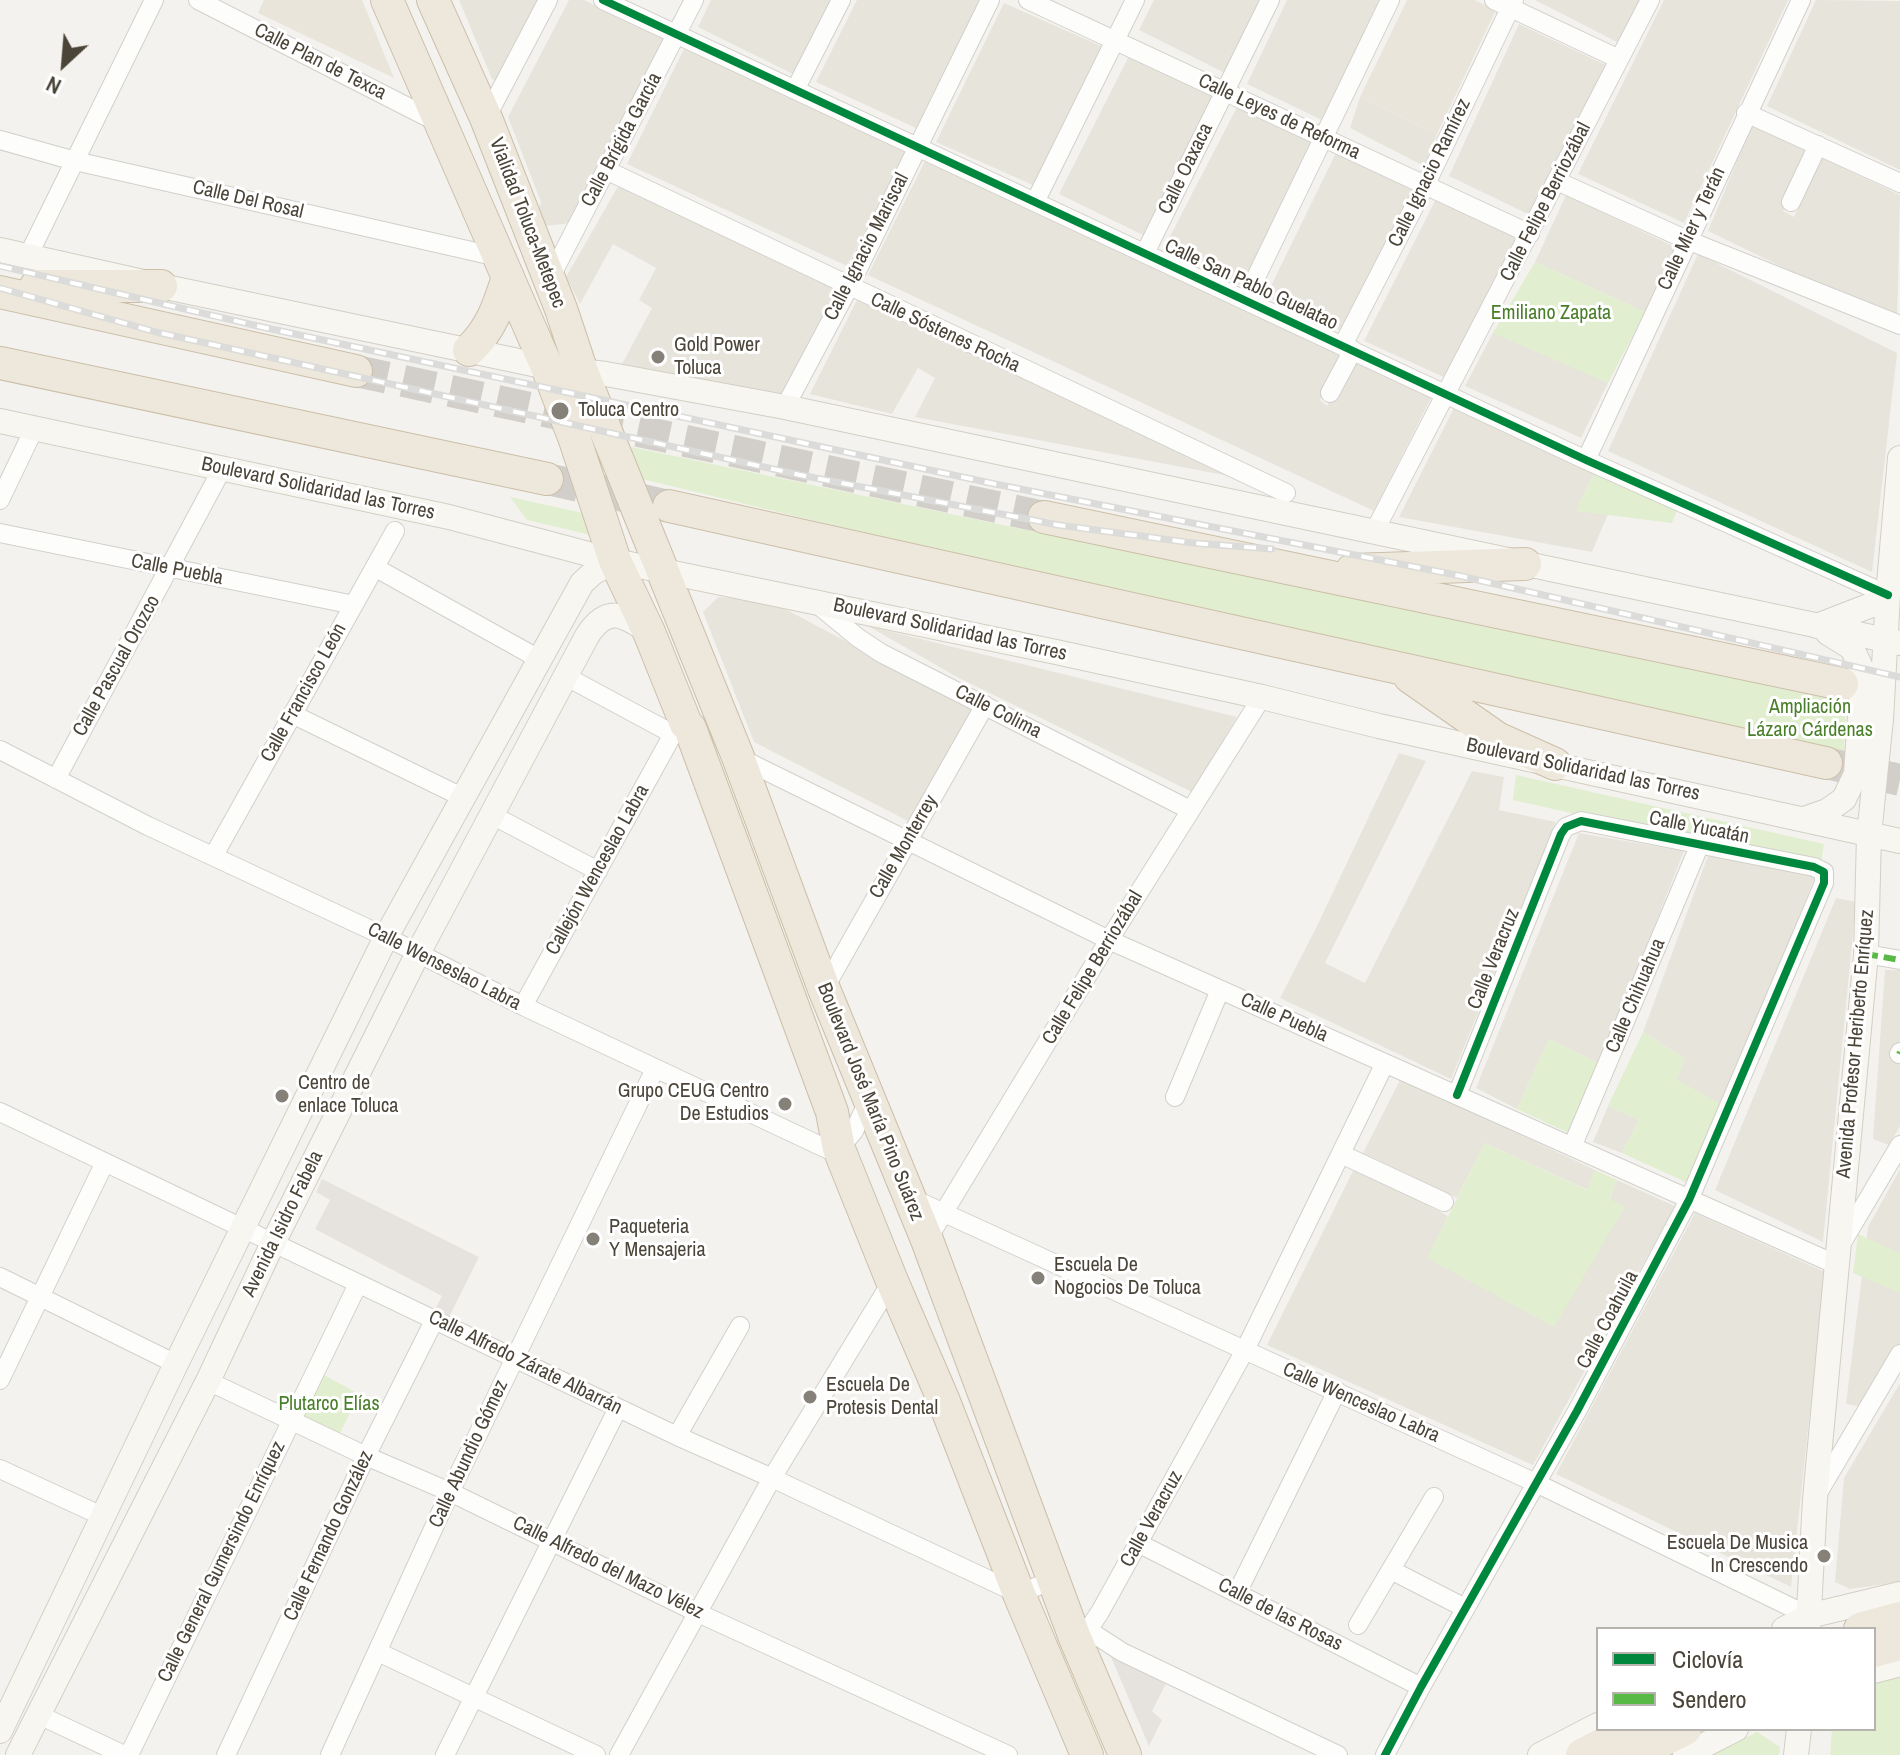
<!DOCTYPE html>
<meta charset="utf-8">
<style>
body{margin:0}
#map{position:relative;width:1900px;height:1755px;overflow:hidden;background:#f4f2ee;font-family:"Archivo Narrow",sans-serif}
canvas{display:block}
.legend{position:absolute;left:1596px;top:1627px;width:280px;height:104px;box-sizing:border-box;background:#fff;border:2px solid #b7b4b0;margin:0;padding:10px 14px;list-style:none;font-size:24px;color:#4b4439}
.legend li{display:flex;align-items:center;gap:16px;height:40px}
.legend b{width:40px;border:2px solid #b7b4b0}
.north{position:absolute;left:24px;top:24px;width:80px;height:80px;-webkit-text-stroke:6px #fff;paint-order:stroke;rotate:206deg;font-size:22px;font-weight:700;line-height:32px;text-align:center;color:#4b4439}
.north::after{content:'';display:block;margin:auto;width:28px;height:36px;background:#4b4439;clip-path:polygon(50% 0,100% 100%,50% 72%,0 100%)}
</style>
<div id="map">
<canvas width="1900" height="1755"></canvas>
<ul class="legend">
<li><b style="height:10px;background:#00873e"></b>Ciclovía</li>
<li><b style="height:10px;background:#58b947"></b>Sendero</li>
</ul>
<div class="north">N</div>
</div>
<script>
const context = document.querySelector('canvas').getContext('2d');
context.lineJoin = 'round';
function paint(path, color) {
  context.fillStyle = color;
  context.fill(path, 'evenodd');
}
function strokePath(path, color, width, dash) {
  context.strokeStyle = color;
  context.lineWidth = width;
  context.lineCap = dash ? 'butt' : 'round';
  context.setLineDash(dash || []);
  context.stroke(path);
}
function drawText(font, color, halo, rows, align = 'center') {
  context.font = font + ' "Archivo Narrow",sans-serif';
  context.lineWidth = 6;
  context.setLineDash([]);
  context.textBaseline = 'middle';
  context.strokeStyle = halo;
  context.fillStyle = color;
  for (const [text, x, y, turn = 0] of rows) {
    context.save();
    context.translate(x, y);
    context.rotate((+turn || 0) * Math.PI / 180);
    context.textAlign = isNaN(turn) ? turn : align;
    if (halo) context.strokeText(text, 0, 0);
    context.fillText(text, 0, 0);
    context.restore();
  }
}
paint(new Path2D(`
 M459,0H539L500,83L492,79Z
 M569,0H584L666,40L579,215L565,224L542,226L536,216L541,202L508,117Z
 M711,0H833L795,75L698,27Z
 M857,0H980L916,128L816,82Z
 M1154,0H1260L1225,73L1139,30Z
 M1287,0H1379L1322,120L1247,84Z
 M1535,0H1641L1619,43Z
 M1664,0H1788L1684,223L1578,174Z
 M1816,0L1900,1V170L1767,106Z
 M1004,3L1103,47L1035,186L936,142Z
 M1519,24L1608,66L1532,216L1449,176Z
 M685,47L906,151L847,266L627,164Z
 M1130,54L1214,94L1147,237L1059,194Z
 M1360,97L1437,134L1424,166L1350,128Z
 M1237,107L1315,142L1242,286L1165,246Z
 M1752,125L1812,152L1783,211L1794,217L1822,158L1900,195L1897,323L1708,231Z
 M1337,151L1415,187L1347,333L1266,296Z
 M926,159L1343,355L1320,400L1327,406L1354,359L1432,396L1374,511L868,275Z
 M620,183L838,290L781,394L621,366L652,308L639,300L656,268L613,244L580,304L566,277Z
 M1566,195L1677,248L1645,312L1535,262Z
 M1436,199L1520,236L1446,378L1364,341Z
 M1698,254L1897,353L1872,572L1608,451Z
 M859,296L1235,477L915,417L935,378L918,368L892,414L810,394Z
 M1495,329L1608,383L1581,438L1465,386Z
 M1455,406L1594,473L1576,511L1608,514L1592,552L1399,517Z
 M718,597L772,602L975,710L908,821L754,742L703,612Z
 M868,626L1237,717L1192,792L957,677Z
 M1399,753L1426,761L1325,963L1365,983L1472,771L1504,777L1499,810L1556,822L1451,1079L1280,998L1317,926Z
 M1579,833L1684,851L1600,1064L1549,1039L1517,1109L1476,1088Z
 M1709,853L1817,872L1723,1105L1676,1080L1685,1059L1643,1032Z
 M1836,898L1856,902L1823,1242L1715,1190Z
 M1885,970H1900V1126L1889,1145L1873,1139Z
 M1401,1078L1595,1170L1588,1190L1485,1143L1457,1198L1363,1153Z
 M1608,1106L1639,1120L1622,1153L1593,1142Z
 M1355,1167L1448,1216L1427,1259L1625,1207L1610,1200L1617,1180L1675,1206L1533,1465L1267,1345Z
 M1900,1169V1343L1864,1407L1846,1404L1868,1227Z
 M1695,1213L1825,1272L1791,1587L1556,1474Z
 M1900,1383V1582L1850,1589L1835,1582L1844,1478Z`), '#e7e4dc');
paint(new Path2D(`
 M264,0H362L394,78L258,13Z
 M1407,0H1474L1496,10L1437,134L1360,97Z`), '#eae5da');
paint(new Path2D(`
 M1535,262L1645,312L1608,383L1493,333Z
 M631,447L1846,702L1844,751L832,525L642,479Z
 M1594,473L1677,510L1672,523L1576,511Z
 M510,497L592,515L591,535L527,520Z
 M1516,775L1824,844L1820,869L1513,800Z
 M1643,1032L1685,1059L1677,1080L1723,1105L1690,1184L1622,1153L1639,1120L1608,1106Z
 M1549,1039L1600,1064L1573,1135L1517,1109Z
 M1485,1143L1587,1190L1595,1170L1617,1180L1610,1199L1625,1207L1554,1327L1427,1258Z
 M1858,1234L1900,1253V1293L1853,1273Z
 M322,1374L359,1394L339,1435L299,1417Z
 M1900,1674V1755H1830L1832,1729H1874V1682Z
 M1757,1732L1780,1747L1779,1755H1712Z`), '#e1eecf');
paint(new Path2D(`
 M322,1179L479,1257L448,1319L434,1311L442,1296L315,1229L330,1200L316,1192Z
 M1108,1650L1169,1678L1152,1711L1162,1720L1149,1746Z`), '#e6e3df');
strokePath(new Path2D(`
 M356,371L1044,517
 M547,479L669,506
 M1826,763L1900,780`), '#d2cfca', 32, [32, 16]);
const street = new Path2D(`
 M198,0L439,123
 M603,0L1586,460L1888,595
 M1028,0L1530,234
 M1494,0L1619,59
 M795,90L841,0
 M1746,113L1900,183
 M486,118L548,0
 M0,140L75,161L498,257
 M606,170L1286,493
 M1557,181L1687,240L1900,325
 M1035,202L1135,0
 M1791,202L1818,145
 M1145,253L1270,0
 M28,256L154,0
 M549,280L694,0
 M1245,300L1390,0
 M1343,345L1425,186L1514,0
 M1330,393L1353,350
 M785,407L849,287L990,0
 M1586,460L1801,0
 M0,500L34,429
 M1374,532L1650,0
 M0,533L354,605
 M376,568L539,659
 M816,603L857,637L881,653L1190,810
 M292,714L462,797
 M0,750L148,826L386,937L523,1006L827,1149H839L854,1131L869,1099
 M740,758L1109,940L1837,1265
 M56,779L222,469
 M492,815L598,871
 M214,855L395,531
 M1866,954L1900,960
 M824,989L985,705
 M523,1006L673,734L567,677
 M1899,1054L1900,1052
 M1175,1097L1220,990
 M0,1112L677,1436L772,1478L1019,1594L1052,1580
 M1572,1147L1700,844
 M1341,1154L1444,1202
 M909,1197L1536,1483L1809,1616
 M927,1240L1109,940L1262,697
 M1840,1246L1900,1145
 M0,1277L176,1364
 M0,1380L105,1162
 M208,1381L366,1456L450,1492L698,1613L1008,1755
 M677,1436L740,1326
 M0,1469L104,1517
 M1818,1493L1900,1354
 M1138,1543L1421,1687
 M1391,1570L1465,1608
 M1237,1593L1337,1391
 M1358,1625L1434,1497
 M1088,1630L1122,1652L1338,1755
 M1070,1640L1088,1630L1100,1612L1244,1352L1385,1063
 M378,1652L596,1755
 M39,1715L124,1755
 M129,1755L358,1284
 M226,1755L366,1456L435,1319
 M330,1755L450,1492L655,1069
 M445,1755L618,1408
 M619,1755L772,1478L892,1281
 M1385,1755L1421,1687L1577,1411L1689,1200L1824,883V872L1814,867L1581,821L1566,827L1561,834L1457,1095`);
const secondary = new Path2D(`
 M0,250L161,286L547,367L606,374L785,407L1900,643
 M0,421L449,517L615,561L1056,652L1262,697L1379,726L1900,841
 M1817,626L1887,599
 M1804,819L1827,811L1844,799L1856,774L1863,672L1852,648L1828,633
 M1784,1629L1809,1616L1900,1594
 M1808,1629L1815,1499L1866,954L1869,835L1881,719L1888,595L1900,458
 M1874,1671L1900,1664
 M0,1731L176,1364L386,937L582,583L594,572L615,561
 M18,1755L208,1381L272,1245L417,955L587,636C607,605 623,614 649,632
 M1540,1755L1598,1725
 M1685,1755L1736,1729
 M1796,1755L1799,1729`);
const highway = new Path2D(`
 M387,0L547,367L575,440L615,561L649,632L686,724L690,728L832,1112L839,1149L892,1281L943,1399L1019,1594L1087,1755
 M433,0L486,118L561,309L582,372L738,757L824,989L927,1240L1075,1638L1125,1755
 M36,286H161
 M0,292L356,371
 M469,350C491,330 499,305 508,277
 M0,363L547,479
 M669,506L1826,763
 M1044,517L1842,684
 M1352,570L1525,564
 M1410,677L1497,738L1555,764
 M1860,1629L1900,1618
 M1874,1651L1900,1644
 M1582,1755L1632,1729
 M1634,1755L1685,1729`);
strokePath(street, '#d2d0cb', 20);
strokePath(secondary, '#d3cfc5', 26);
strokePath(highway, '#ccbfa9', 34);
strokePath(street, '#fdfdfc', 18);
strokePath(secondary, '#f7f6f1', 24);
strokePath(highway, '#ede8db', 32);
const rail = new Path2D(`
 M0,266L262,327L995,484L1456,575L1900,677
 M0,288L156,332L800,475L1058,525L1193,543L1272,549`);
strokePath(rail, '#dbdbda', 7);
strokePath(rail, '#fff', 4, [12]);
strokePath(new Path2D(`
 M1866,954L1900,960
 M1899,1054L1900,1052`), '#58b947', 6, [12, 6]);
strokePath(new Path2D(`
 M603,0L1586,460L1888,595
 M1385,1755L1421,1687L1577,1411L1689,1200L1824,883V872L1814,867L1581,821L1566,827L1561,834L1457,1095`), '#00873e', 8);
for (const [x, y, r, color] of [
 [658,357,8,"#868178"],
 [560,411,10,"#868178"],
 [282,1096,8,"#868178"],
 [785,1104,8,"#868178"],
 [593,1239,8,"#868178"],
 [1038,1278,8,"#868178"],
 [810,1397,8,"#868178"],
 [1824,1556,8,"#868178"]
]) {
  const dot = new Path2D();
  dot.arc(x, y, r, 0, 2 * Math.PI);
  context.fillStyle = color;
  context.fill(dot);
  strokePath(dot, '#fff', 3);
}
drawText('20px', '#4b4439', '#fff', [
 ["Calle Plan de Texca",320,62,27],
 ["Calle Leyes de Reforma",1279,117,25],
 ["Calle Brígida García",622,140,-62],
 ["Calle Oaxaca",1186,169,-64],
 ["Calle Ignacio Ramírez",1430,173,-64],
 ["Calle Del Rosal",248,200,13],
 ["Calle Felipe Berriozábal",1546,202,-63],
 ["Vialidad Toluca-Metepec",527,223,69],
 ["Calle Mier y Terán",1692,229,-65],
 ["Calle Ignacio Mariscal",867,247,-63],
 ["Calle San Pablo Guelatao",1251,285,25],
 ["Calle Sóstenes Rocha",945,333,25],
 ["Boulevard Solidaridad las Torres",318,489,12],
 ["Calle Puebla",177,570,11],
 ["Boulevard Solidaridad las Torres",950,630,12],
 ["Calle Pascual Orozco",117,666,-61],
 ["Calle Francisco León",304,693,-61],
 ["Calle Colima",998,712,27],
 ["Boulevard Solidaridad las Torres",1583,770,12],
 ["Calle Yucatán",1699,828,11],
 ["Calle Monterrey",904,847,-60],
 ["Callejón Wenceslao Labra",598,870,-61],
 ["Calle Veracruz",1494,959,-68],
 ["Calle Wenseslao Labra",444,967,27],
 ["Calle Felipe Berriozábal",1093,968,-59],
 ["Calle Chihuahua",1636,996,-67],
 ["Calle Puebla",1284,1018,24],
 ["Avenida Profesor Heriberto Enríquez",1856,1044,-85],
 ["Boulevard José María Pino Suárez",870,1102,68],
 ["Avenida Isidro Fabela",283,1224,-64],
 ["Calle Coahuila",1608,1320,-62],
 ["Calle Alfredo Zárate Albarrán",525,1363,26],
 ["Calle Wenceslao Labra",1361,1403,24],
 ["Calle Abundio Gómez",469,1454,-65],
 ["Calle Veracruz",1152,1519,-61],
 ["Calle Fernando González",329,1536,-65],
 ["Calle General Gumersindo Enríquez",222,1562,-64],
 ["Calle Alfredo del Mazo Vélez",608,1568,26],
 ["Calle de las Rosas",1280,1615,27]
]);
drawText('20px', '#4a7f2a', '#fff', [
 ["Emiliano Zapata",1551,314],
 ["Ampliación",1810,708],
 ["Lázaro Cárdenas",1810,731],
 ["Plutarco Elías",329,1405]
]);
drawText('20px', '#4b4439', '#fff', [
 ["Gold Power",674,346],
 ["Toluca",674,369],
 ["Toluca Centro",578,411],
 ["Centro de",298,1084],
 ["enlace Toluca",298,1107],
 ["Grupo CEUG Centro",769,1092,"right"],
 ["De Estudios",769,1115,"right"],
 ["Paqueteria",609,1228],
 ["Y Mensajeria",609,1251],
 ["Escuela De",1054,1266],
 ["Nogocios De Toluca",1054,1289],
 ["Escuela De",826,1386],
 ["Protesis Dental",826,1409],
 ["Escuela De Musica",1808,1544,"right"],
 ["In Crescendo",1808,1567,"right"]
], 'left');
</script>
